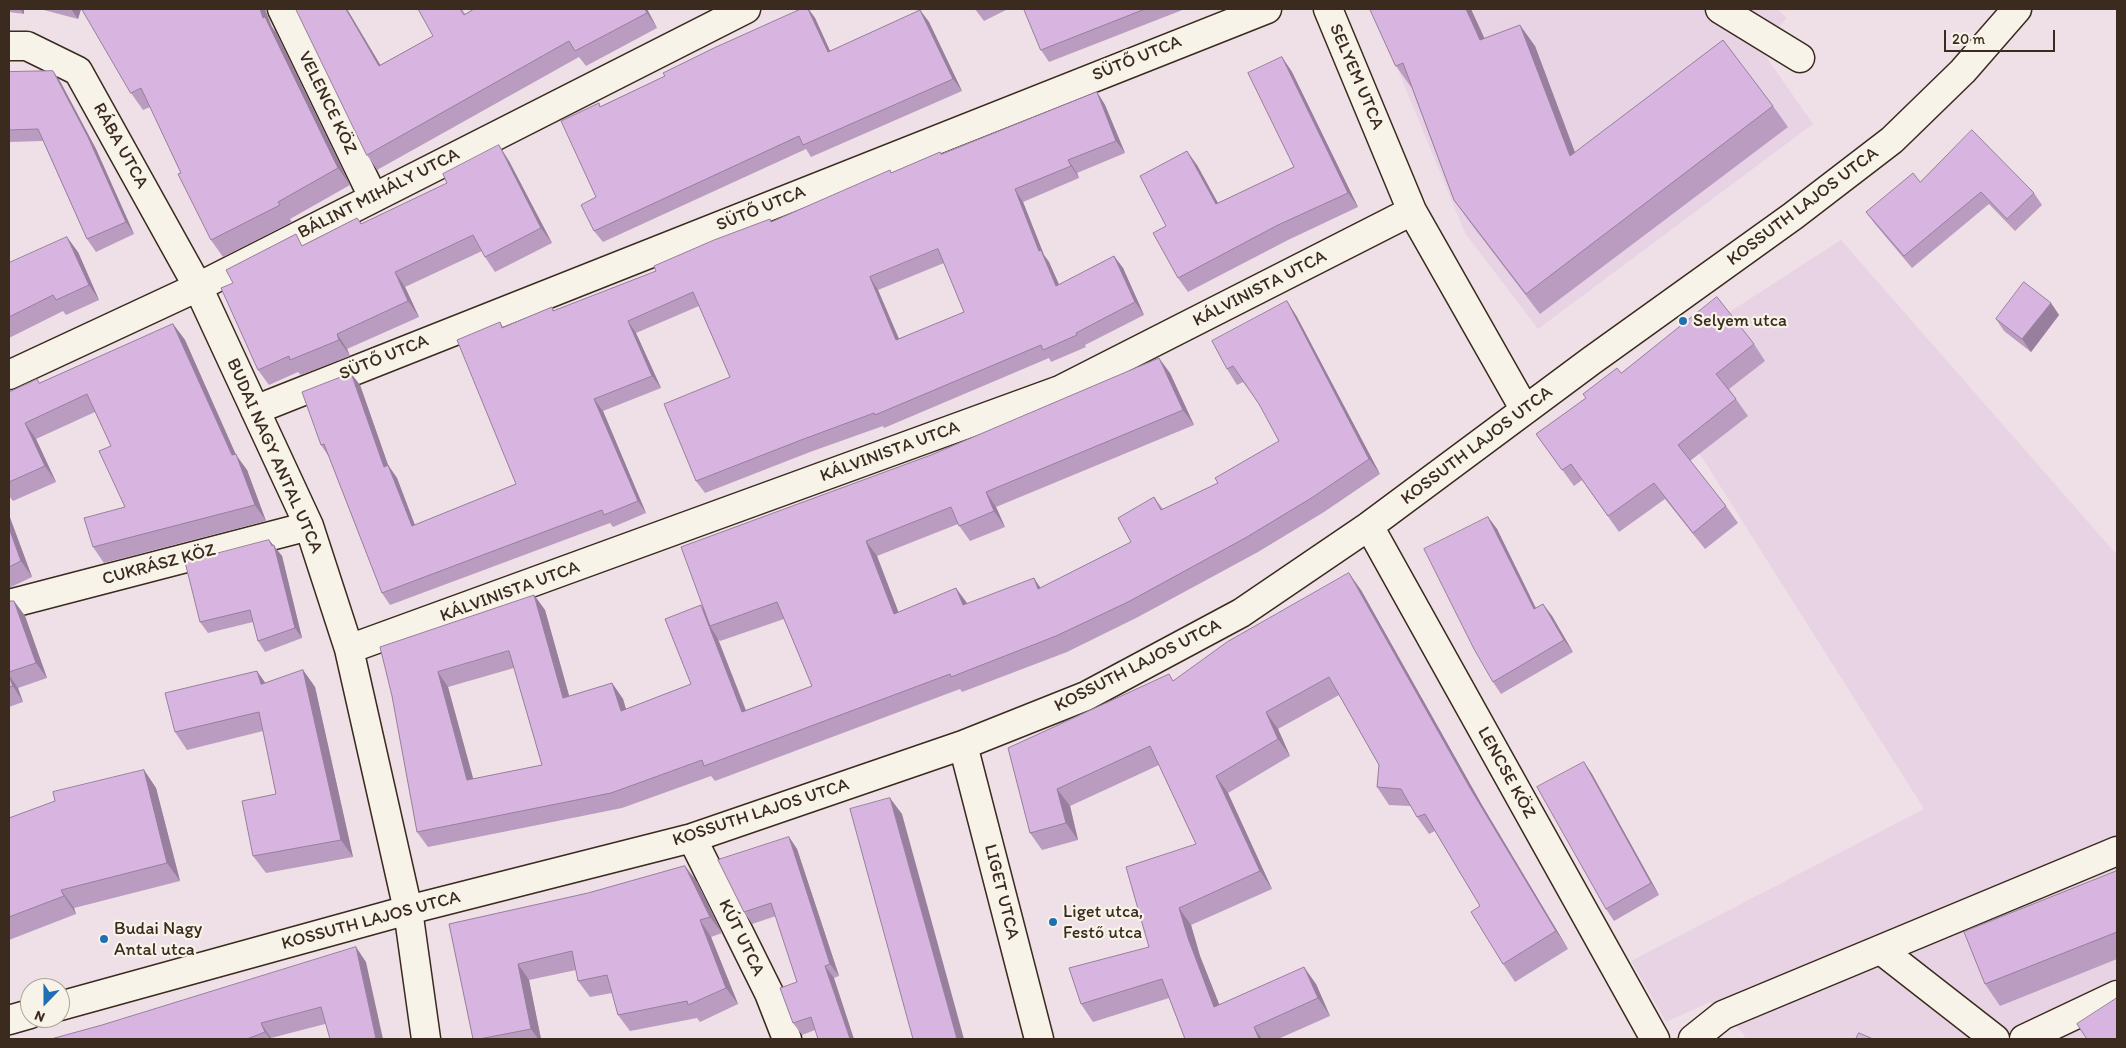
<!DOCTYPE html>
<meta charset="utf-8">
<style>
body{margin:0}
#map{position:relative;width:2126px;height:1048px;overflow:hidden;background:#eee0e6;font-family:Itim,sans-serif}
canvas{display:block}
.frame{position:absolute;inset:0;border:10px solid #3b2a1e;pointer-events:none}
.north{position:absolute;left:20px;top:978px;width:50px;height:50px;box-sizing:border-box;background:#f7f3e8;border:1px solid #aca397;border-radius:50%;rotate:202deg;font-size:14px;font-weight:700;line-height:20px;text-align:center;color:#3b2a1e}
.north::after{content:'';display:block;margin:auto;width:18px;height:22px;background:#1f6fb2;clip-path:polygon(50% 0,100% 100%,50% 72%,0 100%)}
.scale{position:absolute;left:1944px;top:30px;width:111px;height:22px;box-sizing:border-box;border:2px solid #3b2a1e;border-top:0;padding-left:6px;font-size:15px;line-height:18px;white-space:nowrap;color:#3b2a1e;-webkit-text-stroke:4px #f7f3e8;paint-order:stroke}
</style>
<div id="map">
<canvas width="2126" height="1048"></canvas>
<div class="frame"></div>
<div class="north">N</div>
<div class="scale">20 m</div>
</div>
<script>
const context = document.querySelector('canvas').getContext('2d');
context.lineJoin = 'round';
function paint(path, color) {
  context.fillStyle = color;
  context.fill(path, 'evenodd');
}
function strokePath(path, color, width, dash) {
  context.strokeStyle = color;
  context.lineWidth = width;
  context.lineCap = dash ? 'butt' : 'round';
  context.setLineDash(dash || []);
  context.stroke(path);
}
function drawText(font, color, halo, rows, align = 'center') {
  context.font = font + ' Itim,sans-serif';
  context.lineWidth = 4.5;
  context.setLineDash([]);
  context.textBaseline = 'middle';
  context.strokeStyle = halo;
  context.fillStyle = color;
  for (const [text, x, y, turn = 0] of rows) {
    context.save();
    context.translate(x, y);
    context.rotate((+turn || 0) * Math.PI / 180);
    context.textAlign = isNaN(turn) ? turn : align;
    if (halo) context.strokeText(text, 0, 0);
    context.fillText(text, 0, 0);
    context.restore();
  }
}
paint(new Path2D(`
 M1373,9H1777L1787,18L1760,48L1813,124L1538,329L1465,233Z
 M1841,240L2117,555V1039H1743L1745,1035L1710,1002L1666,1022L1631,961L1924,809L1703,459L1642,381L1728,313Z`), '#e7d3e4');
const minor = new Path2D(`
 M282,9L373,197
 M1328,9L1412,211L1525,410
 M1720,9L1800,58
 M9,46H27L78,71L198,287L309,526L349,649L408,910L426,1039
 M9,375L198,287L746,9
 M255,410L1267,9
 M1369,526L1655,1039
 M9,604L309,526
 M349,649L1060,390L1412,211
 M963,745L1039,1039
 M692,838L769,993L787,1039
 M1881,950L1995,1039
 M60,1006L408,910L692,838L963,745L1086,696L1241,613L1369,526L1591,361L1793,216L1892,140L1963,71L2017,9
 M9,1020L30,1014
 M1693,1039L1723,1015L2117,851
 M2024,1039L2117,995`);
strokePath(minor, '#3b2a1e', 31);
strokePath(minor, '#f7f3e8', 28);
paint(new Path2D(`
 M9,9H24V14L9,12Z
 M40,9H81L78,19Z
 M82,9L272,27L277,34L350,185L290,219L292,222L223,257L211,240L181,173L150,107L143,110L131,93Z
 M296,9H347L380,65L433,36L418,9H462L465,14L474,9H647L657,28L586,66L579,57L377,170L367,155Z
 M801,9H809L815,18L830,51L920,10L929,22L962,91L811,157L806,149L603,242L594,231L601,106L665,76Z
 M975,9H1008L984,21Z
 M1024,9H1185L1049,62L1041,50Z
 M1370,9L1485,38L1535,46L1575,152L1773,106L1788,127L1540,314L1469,221L1454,200L1411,86V87L1396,66Z
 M1282,57L1292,72L1358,207L1288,240L1188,292L1178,278L1166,226L1197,165L1218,203L1294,167Z
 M53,71L61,83L96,149L134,234L96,252L87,239L43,141L9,142V72Z
 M1097,92L1105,105L1125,153L1077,173L1079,178L1023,202L1044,255L1049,262L1059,285L1114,256L1123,268L1144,315L1085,345L1086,347L1051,362L1049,358L884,428L883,426L810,452L705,493L696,481L730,377L699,306L636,333L661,388L603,411L646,513L613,527L610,523L390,605L382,593L329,457L321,445L360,385L388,465L397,478L415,525L516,484L500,322L503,327L552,307L554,311L656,271L891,173L940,152L941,154ZM944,263L964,312L899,339L878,290Z
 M509,161L552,243L495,272L485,257L482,251L405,287L419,317L347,349L350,356L301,375L298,372L269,385L258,370L233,283L303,245L357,218L362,224Z
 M1920,182L2034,193L2042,205L2015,231L1989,204L1912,268L1875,224L1866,212Z
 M78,252L99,300L66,315L63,311L9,338V263Z
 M1287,301L1297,317L1380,474L1324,512L1258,552L1138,617L1067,652L962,692L960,689L715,781L711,776L622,808L428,847L417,832L392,696L534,595L545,610L569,696L612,683L623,699L626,709L691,684L703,609L1170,373L1194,425L996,507L1005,527L970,541L958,524L877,556L898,612L967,604L1040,588L1131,542L1154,497L1163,509L1218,483L1279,441L1260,405L1243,382L1237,385L1227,369ZM784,619L812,686L746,710L718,639L720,641ZM514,668L542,765L473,779L448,687Z
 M2051,303L2059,315L2031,352L2004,331L1996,319Z
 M173,324L185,340L236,455L247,470L266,521L104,563L93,547L125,507L111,446L95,412L36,439L56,482L13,501L9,496V392L40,383Z
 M1754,344L1765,361L1729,389L1748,416L1690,461L1726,506L1738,523L1705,549L1665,499L1619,532L1582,480L1574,486L1536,434L1621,373Z
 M9,515L32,577L9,588Z
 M1488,517L1497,529L1536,608L1543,604L1552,616L1573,652L1501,694L1493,682Z
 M269,540L282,556L302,638L265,652L258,641L253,622L208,633L200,622Z
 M1361,590L1482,805L1568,949L1515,982L1503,964L1480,906L1435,831L1429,834L1417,817L1411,806L1389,805L1377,787L1379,765L1339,695L1278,729L1290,756L1228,793L1272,889L1191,925L1200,956L1219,1004L1316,984L1330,1016L1278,1039H1185L1169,998L1093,1022L1081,1004L1149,947L1196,844L1159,765L1070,806L1078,840L1042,850L1030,833L1008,748L1174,680Z
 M9,601H14L25,616L47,678L18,688L23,702L9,707Z
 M303,670L315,687L353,857L266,873L253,856L276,794L263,731L187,750L175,732L265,683Z
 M1584,762L1592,774L1659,895L1614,921L1606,909Z
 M144,770L156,788L180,881L74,908L76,914L9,940V818Z
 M789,837L797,849L839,976L834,978L815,1030L802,1035L793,1023L797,982L776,916L752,924L744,912Z
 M685,866L697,882L722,933L711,937L738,1004L700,1022L697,1018L630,1031L618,1015L612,993L590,997L578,981L576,970L529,980L541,1039H473L449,924L588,893Z
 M2117,871V959L2000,1006L1985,984Z
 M366,962L325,1024L271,1038L272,1039H51Z`), '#ba9cc1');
paint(new Path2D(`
 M20,9H24V14Z
 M71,9H81L78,19Z
 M260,9H265L272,27L277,34L350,185L338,168L263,18Z
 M346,9H347L390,81L379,66Z
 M645,9H647L657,28L647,13Z
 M808,9L815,18L836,64L828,52Z
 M1466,9H1471L1495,61L1480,40Z
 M920,10L929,22L962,91L953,79Z
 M1520,25L1535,46L1584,177L1570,156Z
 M1282,57L1292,72L1358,207L1348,193Z
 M53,71L61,83L96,149L134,234L126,222Z
 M1097,92L1105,105L1125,153L1116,141Z
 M499,145L509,161L552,243L541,228Z
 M1187,151L1197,165L1226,218L1216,204Z
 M1068,160L1077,173L1079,178L1071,166Z
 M1015,189L1023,202L1044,255L1049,262L1065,298L1056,286L1039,251Z
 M67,237L78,252L99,300L89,285Z
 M1114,256L1123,268L1144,315L1135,302Z
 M395,272L405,287L419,317L408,301Z
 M870,277L878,290L905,353L896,340Z
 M1287,301L1297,317L1380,474L1369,459Z
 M2051,303L2059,315L2031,352L2022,339Z
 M628,321L636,333L661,388L652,376Z
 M173,324L185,340L236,455L247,470L266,521L255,505Z
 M337,334L347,349L350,356L339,340Z
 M1159,358L1170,373L1194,425L1183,410Z
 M351,373L360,385L393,479L384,467Z
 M594,399L603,411L646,513L638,501Z
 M25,423L36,439L56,482L45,466Z
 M388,465L397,478L420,539L412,526Z
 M986,492L996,507L1005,527L994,511Z
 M9,515L32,577L21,561L9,528Z
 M1488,517L1497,529L1542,621L1534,609Z
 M269,540L282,556L302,638L295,628Z
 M866,541L877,556L905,629L894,614Z
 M1349,573L1361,590L1482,805L1568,949L1556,931L1470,788Z
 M1034,578L1044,593L1038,589Z
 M956,588L967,603L974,620L963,605Z
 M534,595L545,610L574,713L563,698Z
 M14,601L25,616L47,678L36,663Z
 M1543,604L1552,616L1573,652L1564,640Z
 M701,605L711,620L710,626L718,639L752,727L742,712Z
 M303,670L315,687L353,857L341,840Z
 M257,671L269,688L261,684Z
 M438,672L448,687L478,796L467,780Z
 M9,675L18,688L23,702L13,686Z
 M612,683L623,699L631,726L621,711Z
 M1266,712L1278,729L1290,756L1278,739Z
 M1584,762L1592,774L1659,895L1651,883Z
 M144,770L156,788L180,881L167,863Z
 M1216,776L1228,793L1272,889L1260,871Z
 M1057,789L1070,806L1078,840L1066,823Z
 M890,798L902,814L964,1039H957Z
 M789,837L797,849L839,976L830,964Z
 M685,866L697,882L722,933L710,917Z
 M61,890L74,908L76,914L64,896Z
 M1179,908L1191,925L1200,956L1227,1024L1214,1007L1188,938Z
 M700,920L711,937L738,1004L726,988Z
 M356,947L366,962L383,1039H376Z
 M518,964L529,980L541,1039H538L531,1029Z
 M825,966L834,978L854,1039H850Z
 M1304,967L1316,984L1330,1016L1318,998Z
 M261,1023L271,1038L272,1039H270L265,1032Z
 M1254,1027L1262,1039H1259Z`), '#977f9d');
const building = new Path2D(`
 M82,9H260L263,18L265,17L338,168L278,202L280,205L211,240L178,174L181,173L141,88L131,93Z
 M296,9H346L379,66L433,36L418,9H460L464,15L474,9H645L647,13L575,51L569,41L367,155Z
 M801,9H808L828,52L920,10L953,79L803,145L799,136L594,231L581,205L596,197L561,121L599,103L600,107L665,76L663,73L714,48Z
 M1024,9H1145L1041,50Z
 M1370,9H1466L1480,40L1520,25L1570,156L1723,40L1773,106L1526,294L1454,200L1403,63L1396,66Z
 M1282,57L1348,193L1278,225L1178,278L1153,233L1166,226L1140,176L1187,151L1216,204L1294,167L1248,73Z
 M53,71L88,137L126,222L87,239L38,129L9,130V72Z
 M1097,92L1116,141L1068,160L1071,166L1015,189L1039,251L1041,250L1056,286L1114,256L1135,302L1076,333L1077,335L1043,350L1041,345L875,415L874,413L801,440L696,481L664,404L730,377L693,292L628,321L652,376L594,399L638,501L604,515L602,510L382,593L324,444L321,445L302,392L351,373L384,467L388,465L412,526L516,484L457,340L500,322L502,328L552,307L553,311L656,271L654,266L714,240L770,219L771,222L890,170L891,173L940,152L941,154ZM938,249L964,312L896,340L870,277Z
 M1972,130L2034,193L2007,219L1981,192L1904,256L1866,212L1913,173L1920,182Z
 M499,145L541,228L485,257L473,235L395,272L408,301L337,334L339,340L290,360L289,356L258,370L221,288L233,283L226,270L296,234L302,246L357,218L361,224L447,183L443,174Z
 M67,237L89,285L56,300L53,295L9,317V263Z
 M2024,282L2051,303L2022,339L1996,319Z
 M1717,297L1754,344L1716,374L1736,399L1678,445L1726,506L1693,533L1654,483L1608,516L1571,464L1562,470L1536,434L1586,398L1583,394L1617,368L1621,373Z
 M1287,301L1369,459L1313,497L1247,537L1128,602L1056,636L951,677L950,674L704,766L702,760L611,793L417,832L392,696L380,647L534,595L563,698L612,683L621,711L691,684L665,619L701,605L742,712L812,686L777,602L710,626L681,547L931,455L1159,358L1183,410L986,492L994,511L959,526L951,507L866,541L894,614L956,588L963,605L1034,578L1038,589L1131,542L1118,518L1154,497L1161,510L1218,483L1215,478L1279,441L1259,404L1233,366L1227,369L1212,341ZM509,651L542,765L467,780L438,672Z
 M173,324L232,455L236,454L255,505L93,547L84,518L125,507L99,451L111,446L87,394L25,423L45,466L9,482V392L37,379L39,383Z
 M1488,517L1534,609L1543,604L1564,640L1493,682L1474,649L1424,549Z
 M9,528L21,561L9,567Z
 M269,540L272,546L274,545L295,628L258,641L250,610L200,622L185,562Z
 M1349,573L1470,788L1556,931L1503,964L1471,912L1480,906L1425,814L1417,817L1401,789L1377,787L1379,765L1329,677L1266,712L1278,739L1216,776L1260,871L1179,908L1188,938L1214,1007L1304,967L1318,998L1254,1027L1259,1039H1185L1162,979L1081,1004L1069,968L1149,947L1126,867L1196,844L1150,746L1057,789L1066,823L1030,833L1008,748L1169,674L1173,681L1227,642Z
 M9,601H14L36,663L9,672Z
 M303,670L341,840L253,856L242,801L276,794L259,712L175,732L165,693L257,671L261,684Z
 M9,676L13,686L9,687Z
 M1584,762L1651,883L1606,909L1537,787Z
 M144,770L167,863L61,890L64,896L9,917V818L55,801L53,792Z
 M890,798L957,1039H913L850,809Z
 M789,837L830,964L825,966L850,1039H818L811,1017L793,1023L780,988L797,982L771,903L744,912L718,860Z
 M685,866L710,917L700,920L726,988L688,1005L687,1001L618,1015L607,975L578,981L572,951L518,964L531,1029L479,1039H473L449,924L588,893Z
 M2117,871V932L1985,984L1964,932Z
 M356,947L376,1039H330L321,1007L261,1023L265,1032L247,1039H51L102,1025Z
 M2117,998V1039H2087L2077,1024Z
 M1859,1033L1873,1039H1856Z`);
paint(building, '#d8b5e0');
strokePath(building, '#977f9d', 1);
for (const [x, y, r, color] of [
 [1683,321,5,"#1f6fb2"],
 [1053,922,5,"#1f6fb2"],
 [104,939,5,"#1f6fb2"]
]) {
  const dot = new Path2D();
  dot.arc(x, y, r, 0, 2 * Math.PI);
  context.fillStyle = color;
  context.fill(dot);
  strokePath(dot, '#f7f3e8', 2);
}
drawText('18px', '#3b2a1e', '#f7f3e8', [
 ["SÜTŐ UTCA",1137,59,-22],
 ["SELYEM UTCA",1356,77,67],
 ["VELENCE KÖZ",327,103,64],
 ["RÁBA UTCA",120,146,61],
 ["BÁLINT MIHÁLY UTCA",379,194,-27],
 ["KOSSUTH LAJOS UTCA",1803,207,-37],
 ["SÜTŐ UTCA",761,209,-22],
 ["KÁLVINISTA UTCA",1260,289,-27],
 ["SÜTŐ UTCA",384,358,-22],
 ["KOSSUTH LAJOS UTCA",1477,446,-37],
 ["KÁLVINISTA UTCA",890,452,-20],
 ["BUDAI NAGY ANTAL UTCA",274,456,66],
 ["CUKRÁSZ KÖZ",159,565,-15],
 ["KÁLVINISTA UTCA",510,592,-20],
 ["KOSSUTH LAJOS UTCA",1138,666,-27],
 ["LENCSE KÖZ",1506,773,61],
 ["KOSSUTH LAJOS UTCA",761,813,-18],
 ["LIGET UTCA",1001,892,76],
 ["KOSSUTH LAJOS UTCA",371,921,-15],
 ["KÚT UTCA",741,938,64]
]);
drawText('18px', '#3b2a1e', '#f7f3e8', [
 ["Selyem utca",1693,321],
 ["Liget utca,",1063,912],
 ["Festő utca",1063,933],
 ["Budai Nagy",114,929],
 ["Antal utca",114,950]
], 'left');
</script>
